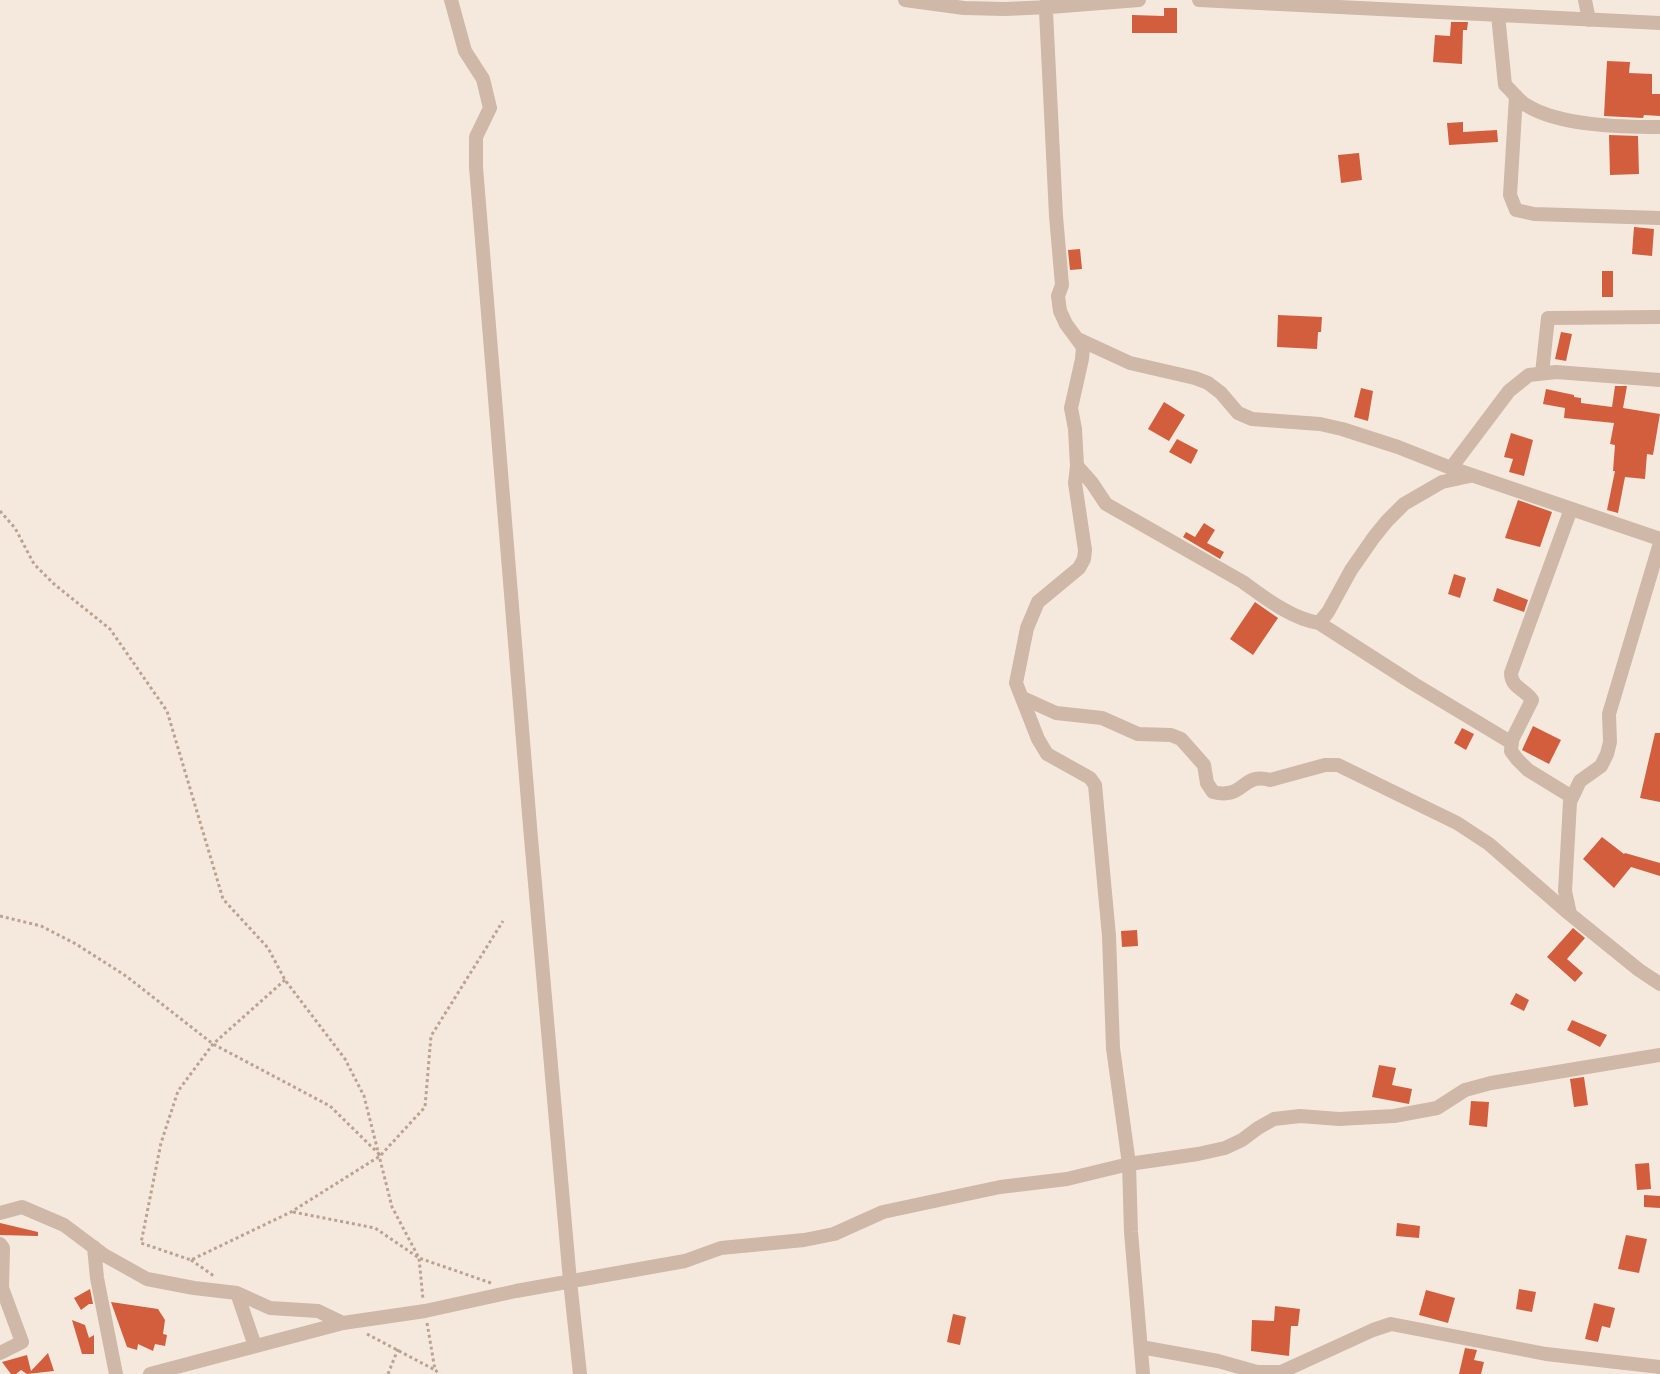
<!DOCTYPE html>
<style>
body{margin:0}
canvas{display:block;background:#f5e9dd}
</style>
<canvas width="1660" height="1374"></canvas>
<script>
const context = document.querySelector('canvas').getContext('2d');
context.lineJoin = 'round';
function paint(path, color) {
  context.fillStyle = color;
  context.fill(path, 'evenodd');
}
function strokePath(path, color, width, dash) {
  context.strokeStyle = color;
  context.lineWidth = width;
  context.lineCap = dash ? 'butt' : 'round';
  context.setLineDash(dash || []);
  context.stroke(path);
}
paint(new Path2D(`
 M1164,8H1177V33H1132V15L1164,16Z
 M1451,22H1468L1467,30H1463L1462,64L1433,62L1435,35L1450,36Z
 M1607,61L1630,62L1629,73L1652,74V94H1660V116L1644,115L1643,118L1604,116Z
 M1463,122V132L1497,130L1498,142L1449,145L1447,123Z
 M1609,135L1638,136L1639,174L1610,175Z
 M1359,153L1362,180L1341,183L1338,155Z
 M1634,227L1654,229L1652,256L1632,254Z
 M1080,249L1082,269L1070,270L1068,250Z
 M1602,271H1613V297H1602Z
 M1278,315L1322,317L1321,332H1318L1317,349L1277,347Z
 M1561,332L1572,334L1566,361L1555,359Z
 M1615,386H1627L1623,408L1660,414L1653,455L1647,454L1645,479L1625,477L1618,513L1607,510L1615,471H1613L1615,445L1610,444L1614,423L1564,418L1565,408L1543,404L1546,389L1574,395V397L1581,398V403L1612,407Z
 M1361,388L1373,391L1368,421L1354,417Z
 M1164,402L1185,415L1169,441L1148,429Z
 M1511,433L1533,440L1524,476L1509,472L1513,459L1504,457Z
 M1177,439L1198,450L1191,464L1169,452Z
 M1518,500L1552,512L1540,547L1505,538Z
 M1204,523L1215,530L1207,543L1224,552L1220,559L1183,537L1186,532L1195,537Z
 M1454,574L1466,578L1460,598L1448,594Z
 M1497,588L1528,600L1524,612L1493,601Z
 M1255,602L1278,618L1253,655L1230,639Z
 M1533,726L1561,740L1549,764L1522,750Z
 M1462,728L1474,734L1466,750L1454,743Z
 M1655,733H1660V802L1640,798Z
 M1602,837L1624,854L1625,853L1660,863V876L1631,867L1614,888L1583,859Z
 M1573,928L1585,938L1567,959L1583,973L1575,982L1547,957Z
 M1137,930L1138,946L1122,947L1121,931Z
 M1516,993L1529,1000L1524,1011L1510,1004Z
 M1572,1020L1607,1035L1600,1047L1567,1030Z
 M1379,1065L1396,1068L1392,1085L1412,1089L1409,1104L1372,1097Z
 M1584,1077L1588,1105L1574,1107L1570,1079Z
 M1471,1101L1489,1102L1487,1127L1469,1125Z
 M1649,1163L1651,1189L1637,1190L1635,1164Z
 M1644,1195L1660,1196V1208L1644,1207Z
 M0,1223L38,1232V1236L0,1235Z
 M1397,1223L1420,1226L1419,1238L1396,1236Z
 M1626,1235L1647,1239L1639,1273L1618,1269Z
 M90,1289L93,1304H89L81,1310L74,1298Z
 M1519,1289L1536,1292L1532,1312L1516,1309Z
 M1426,1290L1455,1298L1448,1323L1419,1315Z
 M111,1302L158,1309L165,1320L163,1334L167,1335L165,1346L155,1344L153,1351L138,1344L137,1350L127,1347Z
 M1594,1303L1615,1308L1610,1328L1602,1326L1598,1342L1585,1339Z
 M1275,1306L1300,1309L1298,1326H1291L1289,1356L1251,1351L1252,1320L1274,1321Z
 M953,1314L966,1317L960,1345L947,1342Z
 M72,1320L85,1325L89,1338L94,1335V1354H82Z
 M1465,1348L1477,1350L1474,1360L1484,1362L1481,1374H1459Z
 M48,1353L54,1371L27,1374L21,1370L16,1374H11L2,1362L27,1355L31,1371Z`), '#d25e3e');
strokePath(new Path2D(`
 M0,511L15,528L34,564L54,584L110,629L167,711L223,899L268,948L285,980L345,1059L364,1096L392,1207L419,1258L423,1299
 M0,916L41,926L76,944L126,976L213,1044L330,1106L380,1155
 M285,980L213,1044L178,1091L161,1143L141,1243L191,1260L291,1212L380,1156L425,1107L431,1036L503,921
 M293,1212L375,1228L419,1258L491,1283
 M191,1260L214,1276
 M427,1323L435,1370L440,1374
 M367,1334L435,1370
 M388,1374L398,1349`), '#bba291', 3, [3, 3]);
strokePath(new Path2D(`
 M451,0L465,51L483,79L490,108L476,137V167L531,838L570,1281L580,1374
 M905,0L964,8L1005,9L1050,7L1047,2
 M1139,0L1050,7L1046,11L1056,216L1062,285L1058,296L1060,311L1066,324L1083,347L1082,359L1071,408L1075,429L1077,466L1075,483L1085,550L1084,559L1079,568L1038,602L1027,628L1016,683L1038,739L1047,754L1090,778L1095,785L1109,936L1113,1048L1129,1164L1131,1232L1143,1374
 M1199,0L1660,23
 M1585,0L1589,20
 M1498,15L1505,85C1512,91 1518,100 1526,105C1559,126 1622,127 1660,127
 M1516,96L1510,195L1516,210L1534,214L1660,218
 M1078,339L1130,363L1195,378L1208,383L1221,393L1238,413L1252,419L1320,424L1342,429L1398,447L1451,468L1660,539
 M1542,373L1548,318L1660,317
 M1077,466L1092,483L1106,504L1243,582C1265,598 1292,619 1319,623L1328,612L1351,570L1374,537L1387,521L1404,504L1442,482L1470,476
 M1451,468L1509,391L1529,375L1556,372L1660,380
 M1571,509L1511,673C1511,688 1525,689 1532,700L1512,740L1511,751L1517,759L1528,770L1572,797
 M1319,623L1414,684L1512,743
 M1023,698L1056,713L1102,718L1138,734L1171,735L1181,739L1204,765L1207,783L1213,792C1245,800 1241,772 1270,780L1325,765H1338L1457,823L1489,844L1566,911L1639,970L1660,984
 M1570,914L1565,891L1570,802L1580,781L1601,766L1607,754L1610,742L1609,714L1660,543
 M0,1213L22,1207L64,1225L104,1255L147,1279L194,1288L237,1293L270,1308L318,1311L343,1323
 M0,1244L3,1248L2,1288L22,1342L0,1353
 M94,1247L97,1278L116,1374
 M237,1293L255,1346
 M1141,1347L1218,1361L1257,1372H1281L1373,1330L1391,1324L1546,1354L1660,1367
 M150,1374L343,1323L425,1311L516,1291L685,1261L721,1248L804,1240L834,1234L883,1212L1000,1187L1067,1179L1129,1164L1198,1154L1225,1148L1242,1140L1258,1128L1274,1119L1300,1116L1339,1119L1394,1116L1437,1108L1465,1090L1491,1083L1660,1055`), '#cfb8a7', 14);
</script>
